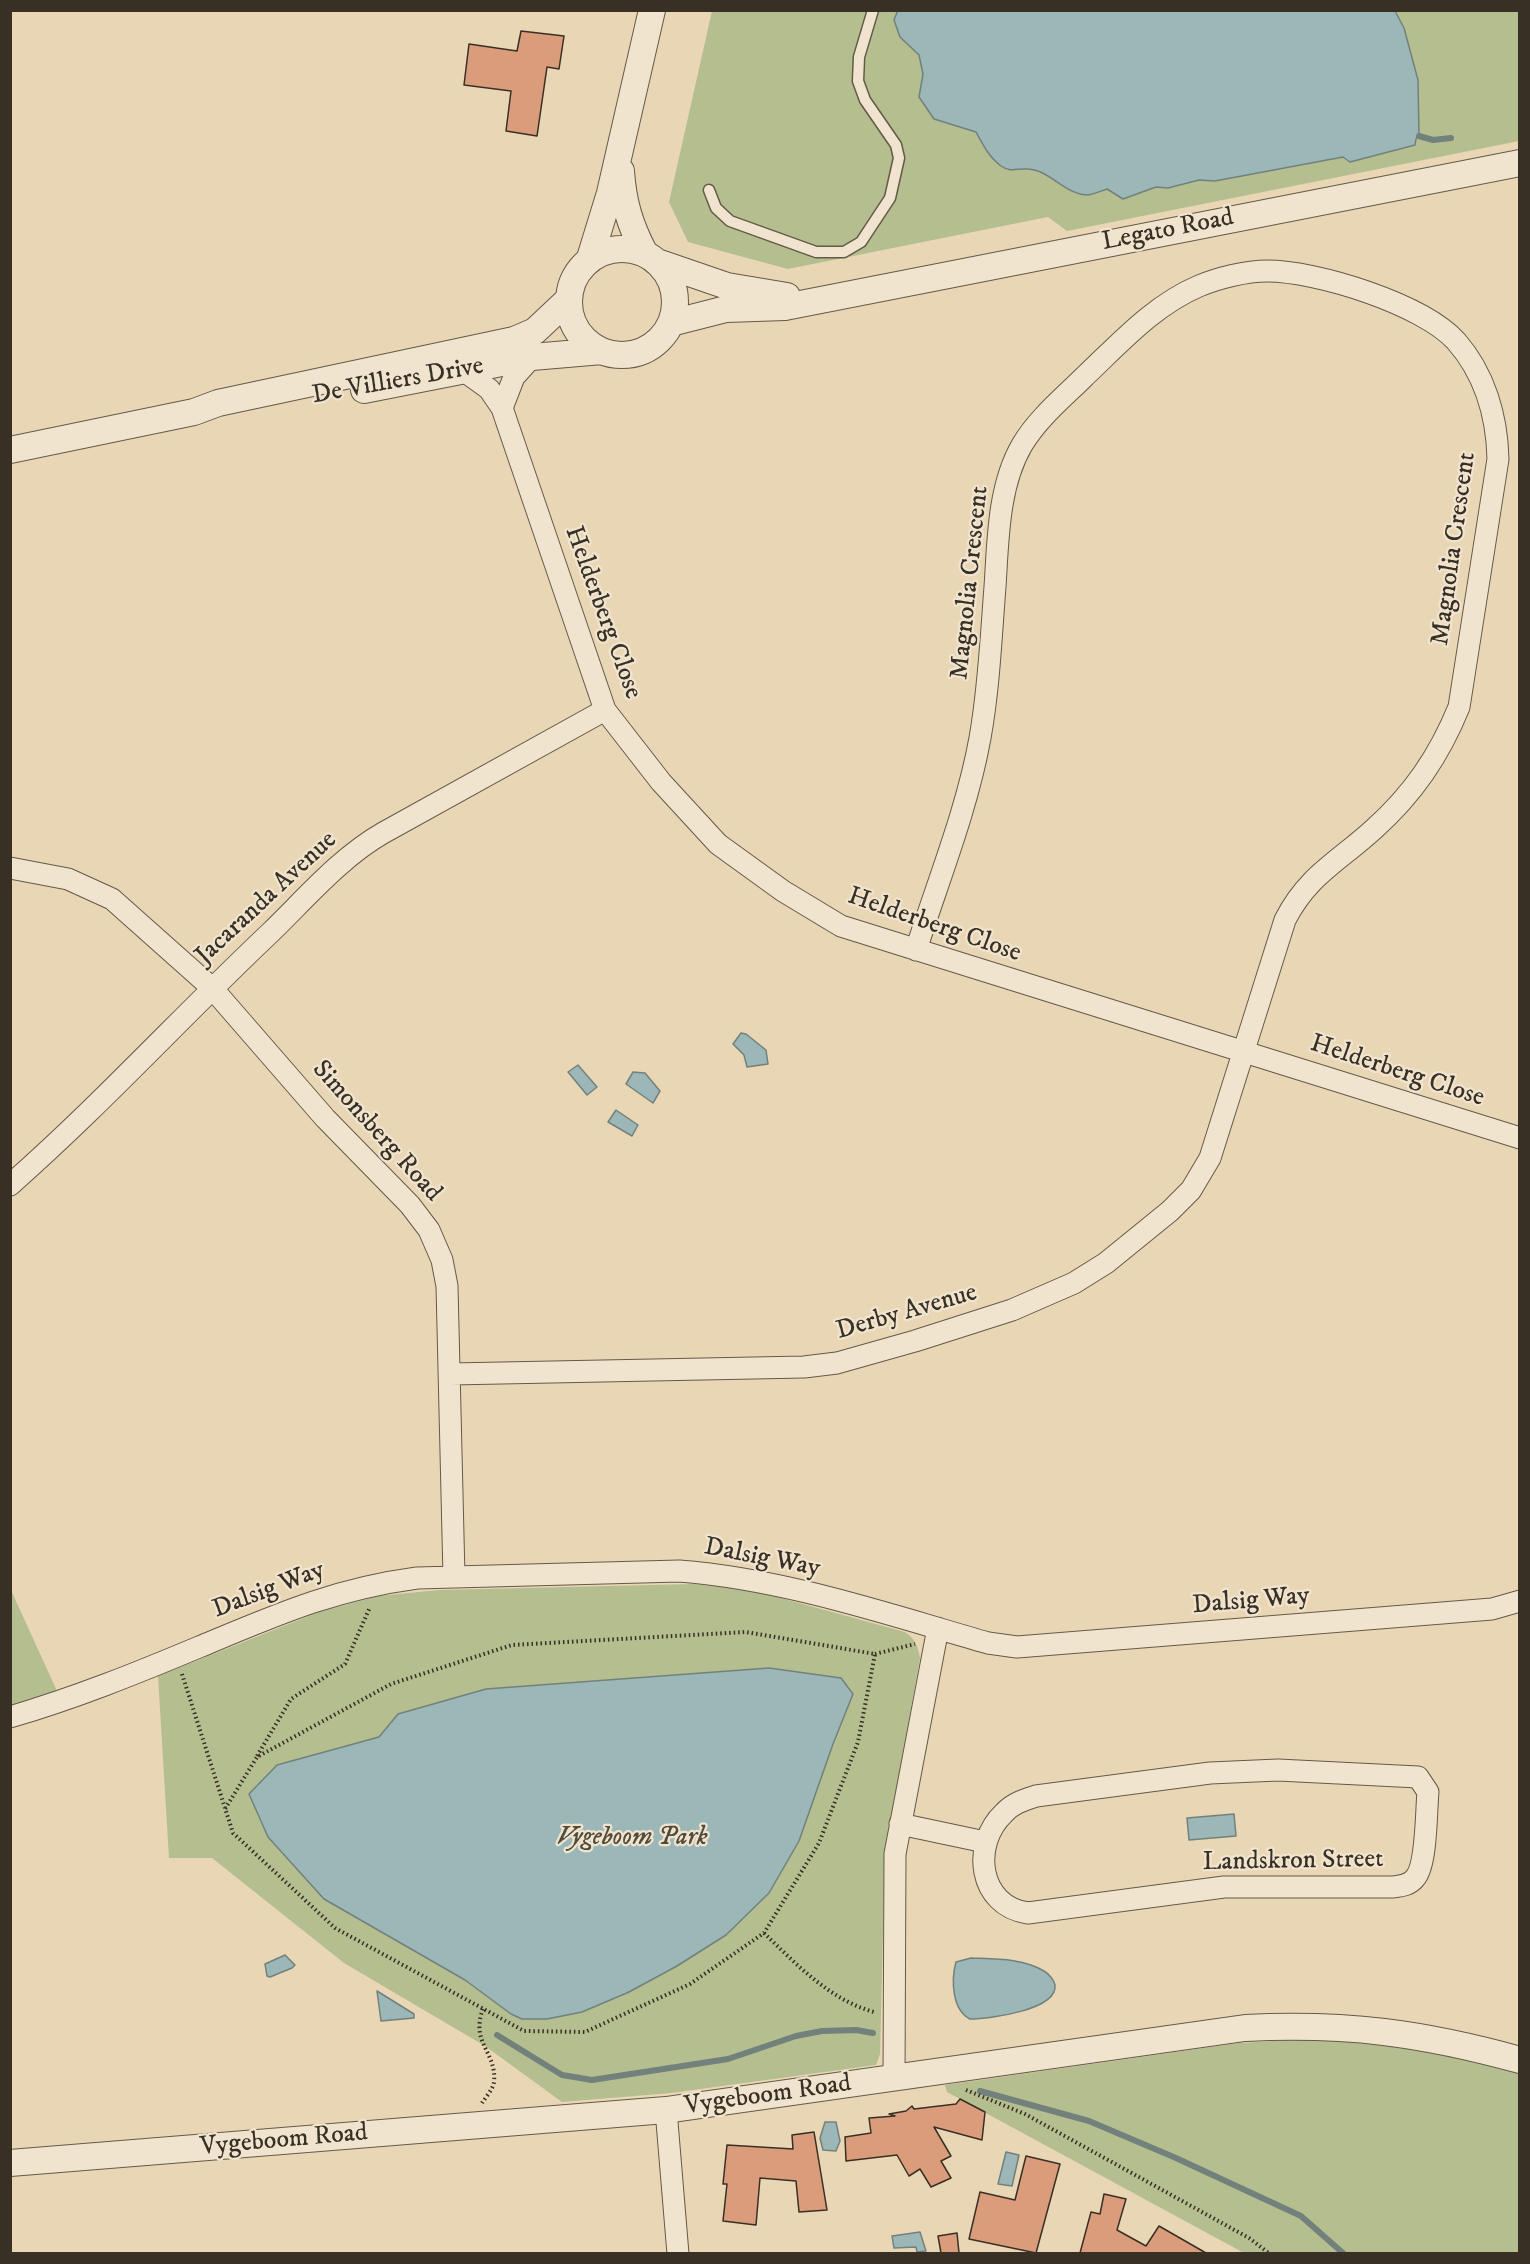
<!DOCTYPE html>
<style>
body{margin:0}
#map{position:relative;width:1530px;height:2264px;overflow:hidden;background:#e9d6b5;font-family:"IM FELL DW Pica",serif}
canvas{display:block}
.frame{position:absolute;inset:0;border:12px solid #383025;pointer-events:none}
</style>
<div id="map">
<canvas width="1530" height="2264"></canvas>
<div class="frame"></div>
</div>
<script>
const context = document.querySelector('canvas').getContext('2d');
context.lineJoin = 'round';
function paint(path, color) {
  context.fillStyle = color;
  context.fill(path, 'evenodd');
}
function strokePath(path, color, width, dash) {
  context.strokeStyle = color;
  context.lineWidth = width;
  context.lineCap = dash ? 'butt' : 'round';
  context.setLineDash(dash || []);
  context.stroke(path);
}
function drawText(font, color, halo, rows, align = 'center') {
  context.font = font + ' "IM FELL DW Pica",serif';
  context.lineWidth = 4.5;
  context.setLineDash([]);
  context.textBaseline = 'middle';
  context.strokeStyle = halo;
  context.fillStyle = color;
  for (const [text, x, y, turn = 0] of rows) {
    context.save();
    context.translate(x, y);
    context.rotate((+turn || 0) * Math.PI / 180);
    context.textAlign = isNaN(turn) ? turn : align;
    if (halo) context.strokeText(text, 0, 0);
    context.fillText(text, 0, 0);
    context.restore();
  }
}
paint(new Path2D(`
 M712,11H1519V141L1067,231L1048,217L788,269L688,242L669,202Z
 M694,1584L752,1590L905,1632C915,1639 918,1646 920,1658L885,1851L880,2054L876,2065L671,2093L562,2102L485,2046L344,1963L212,1858H169L158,1676L319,1612L378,1596L439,1590Z
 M10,1588L57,1691L10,1707Z
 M1307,2039L1358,2040L1447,2053L1519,2073V2253H1244L947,2092L945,2085L1239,2043Z`), '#b4be8f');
const water = new Path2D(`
 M898,10L1395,11L1404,28L1418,80L1419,136L1416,139L1415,145L1350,162L1343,157L1215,181L1199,180L1168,188L1156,187L1123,199L1107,189C1101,191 1094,194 1088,195C1065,195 1050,170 1028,169C1018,168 1011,173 1001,166C989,157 983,145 976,132L934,119L919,97L923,74L919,55L900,37L894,20Z
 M741,1033L746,1034L766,1050L768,1064L747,1067L744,1055L733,1044Z
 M578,1065L597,1087L587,1095L568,1072Z
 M633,1072L645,1073L660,1091L653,1103L626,1084Z
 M616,1110L638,1125L632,1136L608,1122Z
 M769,1668L841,1678L853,1694L833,1744L799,1841L769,1893L726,1935L677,1966L629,1992L582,2012L547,2019H522L511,2014L465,1980L324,1899L268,1837L249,1794L277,1765L379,1737L398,1714L486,1689Z
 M1234,1814L1236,1836L1189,1840L1187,1818Z
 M285,1955L295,1965L292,1968L270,1977L267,1976L265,1964Z
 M971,1958C994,1959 1023,1958 1044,1971C1049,1974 1054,1980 1055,1985C1058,2010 989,2019 970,2019C952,2010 951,1980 956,1962Z
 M377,1991L414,2014V2018L381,2021Z
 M825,2122H836L840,2141L836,2151L823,2150L820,2138Z
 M1006,2152L1019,2155L1012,2186L998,2184Z
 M920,2232L926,2251L917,2252L916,2247L894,2248L892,2236Z`);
paint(water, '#9bb7b7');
strokePath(water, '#73817d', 1.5);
strokePath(new Path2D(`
 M1419,136L1433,140L1451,138
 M497,2035L562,2075L592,2080L728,2059L796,2036L822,2031L856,2030L873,2033
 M980,2091L1089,2121L1176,2158L1301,2216L1344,2254`), '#73817d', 6);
const building = new Path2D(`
 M521,31L564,36L559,69L547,67L537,136L506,131L511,91L464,85L469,44L517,51Z
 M960,2099L985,2112L982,2140L934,2127L951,2156L941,2161L951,2178L931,2187L920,2169L909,2176L897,2155L846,2161L845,2137L871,2133L869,2118L895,2116L889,2114L906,2111L912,2106L914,2109L956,2104Z
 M814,2132L827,2210L799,2212L796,2181L760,2178L756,2225L723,2221L727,2184H723L727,2145L793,2149L792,2135Z
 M1026,2156L1060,2164L1036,2253L969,2239L980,2192L1015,2200Z
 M1104,2194L1126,2199L1117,2230L1146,2246L1159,2226L1206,2253H1080L1091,2212L1100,2214Z
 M957,2233L959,2253H941L938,2236Z`);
paint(building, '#db9c7b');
strokePath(building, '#383025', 1.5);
const service = new Path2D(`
 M709,190L716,208L730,221L816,252H844L861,242L890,198L899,158L896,145L865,100L858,81L859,57L873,10`);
const minor = new Path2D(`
 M464,371L489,389L502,408L605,710L661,782L718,844L783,891L841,926L1520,1138
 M502,408L514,377L532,357
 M10,868L68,879L112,899L212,988L325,1118L410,1205L429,1230L442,1260L447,1286L454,1577
 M10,1185C101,1105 183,1015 271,932C306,898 341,857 383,833L605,710
 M451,1374L804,1367L837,1363L915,1341L1012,1310L1074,1283L1106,1263L1170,1211L1191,1190L1210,1158L1285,920C1308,875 1338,862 1374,829C1413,794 1439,756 1459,707L1498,459C1497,417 1485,374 1456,341C1422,304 1317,271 1267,271C1246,271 1218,278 1199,286C1154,305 1120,343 1085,376C1063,398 1038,418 1022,445C998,486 998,541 995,587C991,637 989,688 980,738C967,810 938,881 916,950
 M10,1717C75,1698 137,1673 199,1647C276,1615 334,1589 417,1578L679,1571C784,1579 887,1614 988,1643L1017,1647L1492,1609L1520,1601
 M1278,1770L1418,1777L1428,1792C1426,1811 1427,1865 1415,1878C1410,1885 1401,1886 1393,1887H1224L1028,1913C978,1906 971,1844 1004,1813C1013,1803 1024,1800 1036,1796L1210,1773Z
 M900,1824L985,1842
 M894,2079L895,1854L938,1628
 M666,2110L678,2254`);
const tertiary = new Path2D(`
 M621,171C623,202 630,225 644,252
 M569 302a53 53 0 1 1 106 0a53 53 0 1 1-106 0Z
 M590,258L610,193L652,10
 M660,263L727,286L787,296
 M671,323L726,309L785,307L1520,163
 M364,390L532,357L602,351
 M10,450L194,412L218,403L514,340L535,331L568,300
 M10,2163L666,2110L1245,2028C1347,2023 1422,2033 1520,2060`);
strokePath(service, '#645a49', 13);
strokePath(minor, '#645a49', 23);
strokePath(tertiary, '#645a49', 28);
strokePath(new Path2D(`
 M875,1654L915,1644
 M182,1674L233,1833L335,1928L524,2031L585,2032L690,1984L764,1933L819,1843L858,1742L875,1654L746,1632L512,1645L391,1684L257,1757L225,1809
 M257,1756L291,1699L345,1664L370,1607
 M764,1933C796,1964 830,2000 874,2012
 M966,2090L1025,2114L1249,2238L1270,2254
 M482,2103C486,2097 493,2089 494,2082C497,2052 470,2043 483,2009`), '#383025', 4, [1.5, 3]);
strokePath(service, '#f1e4cf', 10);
strokePath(minor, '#f1e4cf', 21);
strokePath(tertiary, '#f1e4cf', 26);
drawText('26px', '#383025', '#f1e4cf', [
 ["Legato Road",1168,231,-11],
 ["De Villiers Drive",398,382,-10],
 ["Magnolia Crescent",1455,549,-82],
 ["Magnolia Crescent",971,583,-84],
 ["Helderberg Close",602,613,70],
 ["Jacaranda Avenue",267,899,-43],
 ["Helderberg Close",934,926,19],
 ["Helderberg Close",1397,1072,18],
 ["Simonsberg Road",376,1132,48],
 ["Derby Avenue",907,1313,-16],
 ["Dalsig Way",762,1559,11],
 ["Dalsig Way",269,1591,-21],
 ["Dalsig Way",1251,1602,-5],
 ["Landskron Street",1293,1862,-1],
 ["Vygeboom Road",768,2096,-8],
 ["Vygeboom Road",284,2141,-5]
]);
drawText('italic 26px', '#514c3a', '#f1e4cf', [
 ["Vygeboom Park",632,1839]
]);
</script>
